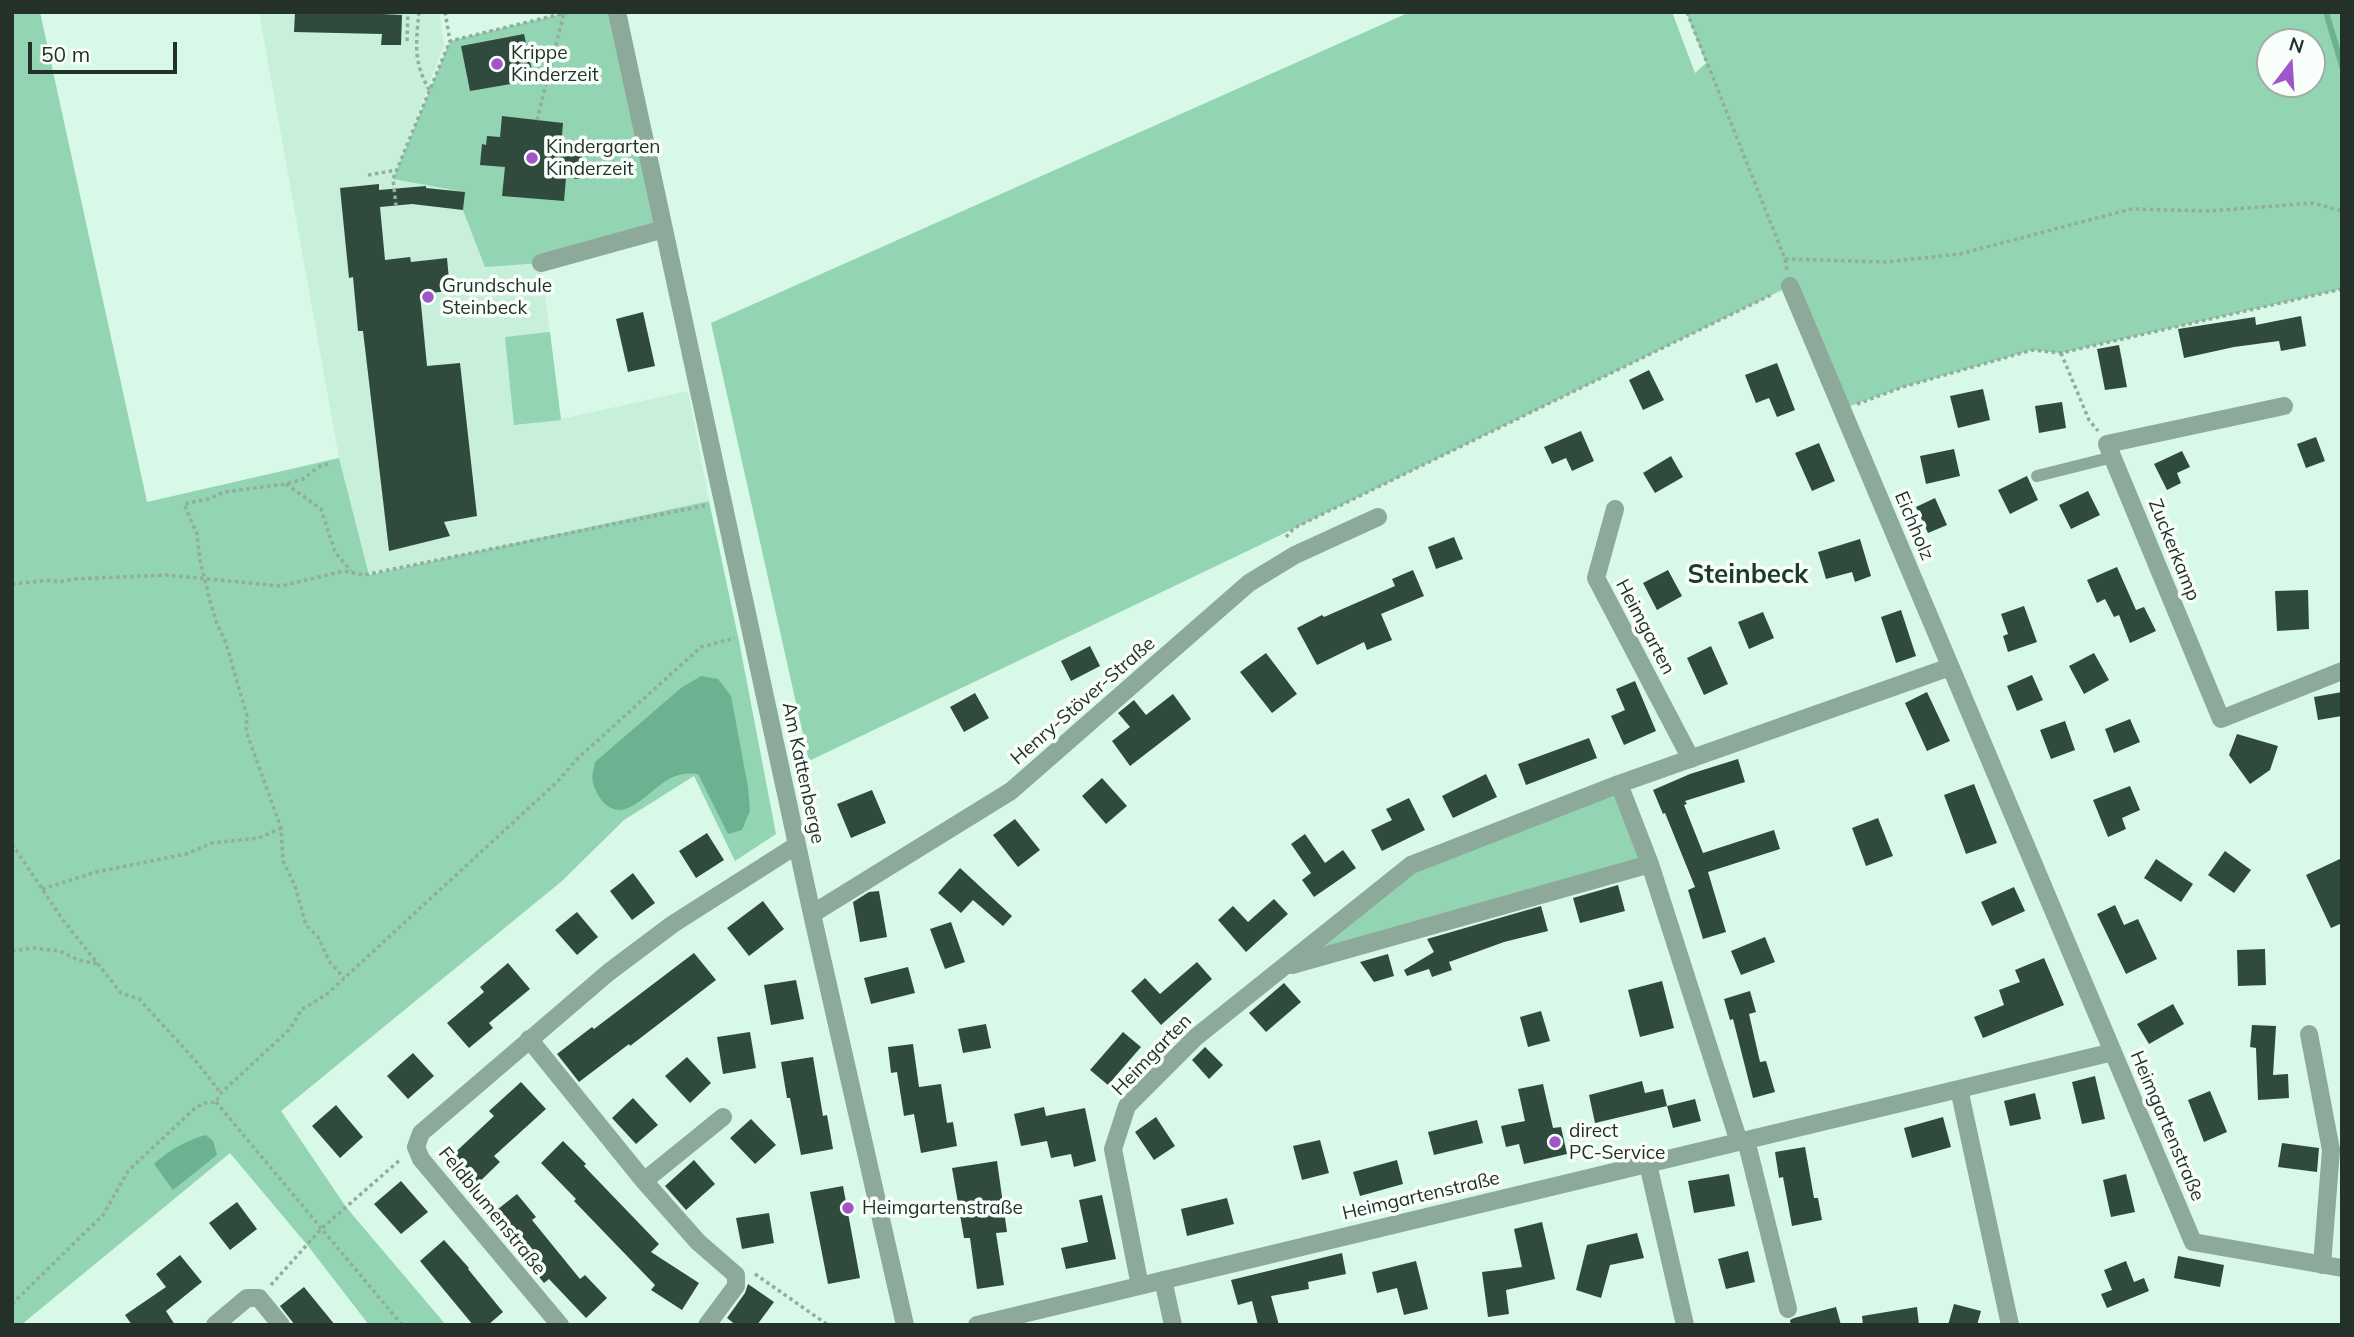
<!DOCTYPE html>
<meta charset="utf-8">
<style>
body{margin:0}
#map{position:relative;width:2354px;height:1337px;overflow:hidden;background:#d8f9e7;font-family:Mulish,sans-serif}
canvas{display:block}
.frame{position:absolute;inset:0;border:14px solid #24312a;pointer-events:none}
.north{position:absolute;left:2256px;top:28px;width:70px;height:70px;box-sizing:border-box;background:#f8fffb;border:2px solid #a3ada7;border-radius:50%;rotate:17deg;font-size:19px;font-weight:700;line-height:28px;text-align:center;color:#24312a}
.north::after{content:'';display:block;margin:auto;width:24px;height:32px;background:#a056c9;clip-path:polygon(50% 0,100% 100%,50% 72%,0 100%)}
.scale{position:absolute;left:28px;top:42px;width:149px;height:32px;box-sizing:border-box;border:4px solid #24312a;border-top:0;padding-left:9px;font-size:21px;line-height:24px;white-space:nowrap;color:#24312a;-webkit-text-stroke:5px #f8fffb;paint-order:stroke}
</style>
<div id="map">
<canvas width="2354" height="1337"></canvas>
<div class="frame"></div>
<div class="north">N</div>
<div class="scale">50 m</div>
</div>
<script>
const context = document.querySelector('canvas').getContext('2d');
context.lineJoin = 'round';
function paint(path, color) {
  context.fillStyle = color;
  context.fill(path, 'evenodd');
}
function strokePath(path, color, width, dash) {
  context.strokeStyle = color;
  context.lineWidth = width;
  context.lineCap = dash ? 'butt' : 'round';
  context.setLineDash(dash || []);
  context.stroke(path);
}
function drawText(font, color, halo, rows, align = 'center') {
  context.font = font + ' Mulish,sans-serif';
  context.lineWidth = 7;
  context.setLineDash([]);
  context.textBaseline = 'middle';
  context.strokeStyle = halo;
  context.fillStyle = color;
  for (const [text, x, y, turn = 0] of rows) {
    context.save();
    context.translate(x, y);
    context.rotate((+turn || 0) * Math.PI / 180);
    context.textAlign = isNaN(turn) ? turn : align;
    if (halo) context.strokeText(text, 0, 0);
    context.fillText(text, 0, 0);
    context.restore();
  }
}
paint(new Path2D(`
 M259,12H439L444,45L393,179L465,192L541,263L561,419L688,391L709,501L369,575L339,458Z`), '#c7efd9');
paint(new Path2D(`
 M12,12H40L147,502L339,458L369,575L709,501L739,641L776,834L735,861L694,776L624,820L562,881L281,1111L346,1207L446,1325H369L308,1246L230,1153L21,1325H12Z
 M569,12H617L664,229L541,263L485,267L463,210L464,192L393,179L450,41Z
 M1410,12H1672L1695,73L1706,63L1686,12H2342V289L2061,353L2032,350L1903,387L1842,409L1790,286L1260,545L809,761L711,323ZM2270,42H2312V84H2270Z
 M550,332L561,420L514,425L505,337Z
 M1619,784L1650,864L1282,968L1411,865Z`), '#93d4b2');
paint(new Path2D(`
 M701,676L718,679L731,696L748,787L750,811L742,830L728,834L698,774C665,769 654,796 628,808C611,816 597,798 593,783C591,777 594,768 595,762L681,688Z
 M206,1135L213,1141L217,1155L173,1190L154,1164C169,1150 187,1140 206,1135Z`), '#6db290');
strokePath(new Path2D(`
 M2326,12L2342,66`), '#6db290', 6);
paint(new Path2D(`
 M295,12H382V14L402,15L401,45H381L382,34L294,32Z
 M524,34L534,80L470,91L461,46Z
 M502,116L563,123L561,148L583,150L580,179L566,178L564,201L502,196L505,167L480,165L482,144L486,145L487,136L500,137Z
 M379,184V190L426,186V188L465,192L463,210L412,204L380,207L385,260L410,257L411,262L447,258L450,291L420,294L427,366L460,363L477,516L444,522L450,536L389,551L363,331H358L353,277L349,278L340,188Z
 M643,312L655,366L628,372L616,319Z
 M2301,316L2306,346L2281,351L2279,341L2234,347L2184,358L2178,329L2255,317L2256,325Z
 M2119,345L2127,387L2105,390L2097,349Z
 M1777,363L1795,410L1777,417L1769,398L1756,403L1745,375Z
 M1649,370L1664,400L1643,410L1629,380Z
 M1983,389L1990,420L1958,428L1950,396Z
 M2062,402L2066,428L2039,433L2035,406Z
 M1581,431L1594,461L1572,471L1566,458L1552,464L1544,447Z
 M2316,437L2325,461L2306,468L2297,444Z
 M1819,443L1835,481L1812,491L1795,453Z
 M1954,449L1960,476L1926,484L1920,456Z
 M2182,451L2190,467L2177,473L2181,483L2167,490L2154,464Z
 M1671,456L1683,477L1655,493L1643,473Z
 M2027,476L2038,500L2010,514L1998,490Z
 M2088,491L2100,515L2071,529L2059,505Z
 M1935,498L1947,525L1928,533L1916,507Z
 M1454,537L1463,559L1436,569L1428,547Z
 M1860,539L1871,576L1855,582L1852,572L1826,579L1818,552Z
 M2117,567L2136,610L2144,607L2156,631L2130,643L2119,615L2114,617L2105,599L2097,603L2087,580Z
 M1413,570L1424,596L1381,614L1392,640L1367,650L1364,642L1317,665L1297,628L1322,615L1324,617L1395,586L1392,579Z
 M1668,570L1682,596L1657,610L1643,583Z
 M2308,590L2309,629L2277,631L2275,591Z
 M2024,606L2037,642L2008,652L2003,636L2008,634L2001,614Z
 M1901,610L1916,656L1896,663L1881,617Z
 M1763,612L1774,638L1749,649L1738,622Z
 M1090,646L1100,666L1071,681L1061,661Z
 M1711,646L1728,684L1704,695L1687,658Z
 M1266,653L1297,694L1272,713L1240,672Z
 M2094,653L2109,680L2084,694L2069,666Z
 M2032,675L2043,700L2017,711L2007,686Z
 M1635,681L1656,731L1624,745L1611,716L1625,710L1616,689Z
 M1927,692L1950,741L1927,751L1905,703Z
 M2342,692V716L2318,720L2314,697Z
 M975,693L989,718L964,732L950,707Z
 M1173,694L1191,719L1130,766L1112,741L1130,727L1118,713L1134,700L1146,715Z
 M2130,719L2140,742L2114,753L2105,729Z
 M2065,721L2075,750L2051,759L2040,730Z
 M2237,734L2278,746L2270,770L2250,784L2229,755Z
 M1589,738L1597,758L1526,785L1518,764Z
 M1738,759L1745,782L1685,801L1687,804L1684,805L1703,853L1774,830L1780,849L1708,872L1726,932L1703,939L1688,890L1695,887L1665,813L1663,814L1653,790L1690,774Z
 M1486,774L1497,797L1453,818L1442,796Z
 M1102,778L1127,806L1106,824L1082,796Z
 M1974,784L1997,843L1966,854L1944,795Z
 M2130,786L2140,810L2122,818L2126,829L2108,837L2093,800Z
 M872,790L886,823L851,838L837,804Z
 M1409,798L1425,830L1382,851L1371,830L1392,820L1386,809Z
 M1878,818L1893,856L1866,866L1852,828Z
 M1015,819L1040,850L1018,867L993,835Z
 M707,833L724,860L696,878L679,851Z
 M1305,834L1325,863L1343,850L1356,868L1314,897L1302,880L1311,873L1291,844Z
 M2225,851L2251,870L2234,893L2208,875Z
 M2342,858V923L2331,928L2306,875Z
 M2156,859L2193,884L2181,902L2144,878Z
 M960,868L1012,916L1003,926L973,900L961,913L938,893Z
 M633,873L655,903L632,920L610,891Z
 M1618,885L1625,911L1580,923L1573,898Z
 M2014,887L2025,911L1992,926L1981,902Z
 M879,891L887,937L860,942L853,902L869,892Z
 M1274,899L1288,914L1246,952L1218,920L1233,906L1248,922Z
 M763,901L784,929L749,956L727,928Z
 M2115,905L2124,925L2138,919L2157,959L2126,974L2097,914Z
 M1541,906L1548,931L1504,942L1449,962L1452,970L1432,977L1429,969L1407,976L1404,970L1434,952L1427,939Z
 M577,912L598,937L577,955L555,930Z
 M951,922L965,962L945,969L930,929Z
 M1765,937L1775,962L1741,975L1731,951Z
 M2265,949L2266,985L2238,986L2237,950Z
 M694,953L716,980L630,1046L629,1044L579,1082L557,1054L592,1027L594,1029Z
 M1388,954L1394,976L1374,982L1360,962Z
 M2044,958L2064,1005L1983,1038L1974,1017L2004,1005L1999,990L2020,982L2015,970Z
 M1197,962L1212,979L1161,1025L1131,991L1145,978L1160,994Z
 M508,963L530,989L489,1023L493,1028L469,1048L447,1023L484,992L480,987Z
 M908,967L915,993L871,1004L864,978Z
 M796,980L804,1019L771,1025L764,985Z
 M1662,981L1674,1028L1640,1037L1628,990Z
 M1284,983L1301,1002L1266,1032L1249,1013Z
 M1750,991L1756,1012L1749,1014L1760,1062L1766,1061L1775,1092L1753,1098L1733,1019L1730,1020L1724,999Z
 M2173,1004L2184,1024L2149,1044L2137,1024Z
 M1541,1011L1550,1041L1528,1047L1520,1017Z
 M986,1024L991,1048L963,1053L958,1029Z
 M2252,1025L2276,1026L2273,1075L2288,1074L2289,1098L2258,1100L2256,1048L2250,1047Z
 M750,1032L756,1068L723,1074L717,1037Z
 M1123,1032L1141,1047L1108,1085L1090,1070Z
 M913,1044L919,1087L941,1084L947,1123L953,1122L957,1146L921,1153L914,1114L904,1116L897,1072L891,1073L888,1047Z
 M1205,1047L1223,1065L1209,1079L1192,1060Z
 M413,1053L434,1076L408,1099L387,1076Z
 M687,1057L711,1083L690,1103L665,1076Z
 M813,1057L823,1116L827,1115L833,1149L801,1155L790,1098H787L781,1062Z
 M2095,1076L2105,1119L2082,1124L2072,1082Z
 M1642,1081L1645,1093L1663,1089L1667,1106L1595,1123L1589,1095Z
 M521,1082L546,1109L494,1156L500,1162L472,1189L446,1161L494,1116L489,1111Z
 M1543,1084L1553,1128L1561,1127L1567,1154L1524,1164L1519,1144L1506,1147L1501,1126L1525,1121L1518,1089Z
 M2210,1091L2227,1132L2204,1142L2188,1100Z
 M2035,1093L2041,1119L2010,1126L2004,1101Z
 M633,1098L658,1125L636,1144L612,1118Z
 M1695,1099L1701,1121L1673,1128L1667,1106Z
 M336,1105L363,1137L340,1158L312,1126Z
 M1044,1107L1046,1116L1085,1108L1096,1161L1074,1167L1071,1154L1051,1158L1047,1141L1021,1146L1014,1114Z
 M1156,1117L1175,1146L1154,1160L1135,1132Z
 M1943,1117L1951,1147L1912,1158L1904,1128Z
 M751,1119L776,1145L755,1164L730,1138Z
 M1477,1120L1483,1143L1434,1155L1428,1132Z
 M1320,1140L1329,1173L1302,1180L1293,1146Z
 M563,1141L586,1164L584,1166L659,1244L651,1252L699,1283L682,1310L651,1290L655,1285L574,1201L576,1199L541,1163Z
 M2282,1143L2319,1148L2317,1172L2278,1167Z
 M1805,1147L1814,1198H1818L1822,1220L1792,1226L1783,1177L1779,1178L1775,1152Z
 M694,1160L715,1184L686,1210L665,1186Z
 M1397,1160L1403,1184L1360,1196L1353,1172Z
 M997,1161L1007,1232L996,1233L1004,1285L977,1289L970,1238H964L952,1168Z
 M1729,1174L1735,1206L1694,1213L1688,1181Z
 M2126,1174L2135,1212L2111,1217L2103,1180Z
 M401,1181L428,1212L401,1234L374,1204Z
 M843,1186L860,1278L828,1284L810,1192Z
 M517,1194L536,1217L532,1220L580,1279L585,1275L607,1298L586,1318L549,1279L544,1283L525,1260L529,1257L493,1213Z
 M1102,1195L1116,1259L1066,1269L1061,1248L1088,1242L1079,1200Z
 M1227,1198L1234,1224L1187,1236L1181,1209Z
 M237,1202L257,1229L230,1250L209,1223Z
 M769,1213L774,1243L742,1249L736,1218Z
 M1542,1222L1555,1279L1506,1290L1509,1314L1488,1317L1482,1272L1522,1267L1514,1229Z
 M1637,1233L1644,1258L1610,1265L1601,1298L1576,1290L1587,1245Z
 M444,1240L469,1268L468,1269L503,1312L488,1325H473L420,1261Z
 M1748,1251L1755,1282L1726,1289L1718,1259Z
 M1342,1253L1346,1274L1308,1282L1309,1289L1271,1296L1279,1325H1258L1252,1301L1238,1305L1231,1280Z
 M180,1255L202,1282L166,1311L175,1325H132L125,1315L166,1287L156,1274Z
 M2178,1256L2224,1265L2220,1287L2174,1278Z
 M1416,1261L1428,1309L1404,1315L1397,1288L1377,1293L1372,1272Z
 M2126,1261L2134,1282L2144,1278L2149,1291L2107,1308L2101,1294L2112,1290L2104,1270Z
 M748,1284L774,1302L757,1325H736L727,1318L745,1293Z
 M304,1287L335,1325H295L291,1320L280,1306Z
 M1954,1304L1981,1311L1977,1325H1948Z
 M1836,1307L1841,1325H1791L1790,1320L1794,1318Z
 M1917,1307L1919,1325H1863L1862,1316Z`), '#304b3d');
strokePath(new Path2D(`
 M419,12C416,44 413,63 430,91
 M445,12L450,41L569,12
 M1687,12L1785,259L1787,270
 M407,41L408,12
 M537,120L564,13
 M368,175L397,170
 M396,206L393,179L450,41
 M1785,259L1886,262L1960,254L2131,209L2210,211L2313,203L2342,211
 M2061,353L2089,420L2098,431
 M1857,404L1903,387L2032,350L2061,353L2342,289
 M328,464L320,466L303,479L286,484L224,492L208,499L184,504L197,534L200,560L210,601L217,624L226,643L247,716L246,731L281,828L283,861L295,886L306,925L318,937L329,961L344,978
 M286,484L321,509L335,552L351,571
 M1286,537L1294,528L1773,294
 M12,584L52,580L59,582L73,579L167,575L281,586L344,571L364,575L707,505
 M12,844L63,920L121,993L139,999L194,1059L221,1093
 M42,889L96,872L186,854L212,843L259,838L281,828
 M12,951L33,948L60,951L78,960L98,964
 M216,1102L402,1325
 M755,1274L828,1325
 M271,1285L322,1228L401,1159
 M12,1304L103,1215L128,1171L195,1108L204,1103L216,1102L221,1093L290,1029L302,1009L326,995L558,781L577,759L701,647L735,638`), '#92ac9e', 3.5, [3.5, 3.5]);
strokePath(new Path2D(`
 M2037,476L2113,457`), '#8da99a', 12);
strokePath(new Path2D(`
 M617,12L812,914L905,1325
 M541,263L664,229
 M1790,286L2193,1242L2342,1268
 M2284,406L2107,444L2221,719L2342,671
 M1615,509L1596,578L1691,759
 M1619,784L1650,864L1739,1142
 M812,914L1011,791L1249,583L1295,555L1378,517
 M1292,965L1650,864
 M2309,1034L2331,1150L2322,1265
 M529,1039L644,1181L698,1242L736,1275V1286L707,1325
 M1959,1089L2010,1325
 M1746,1140L1788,1309
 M1648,1164L1685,1325
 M644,1181L723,1117
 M1163,1280L1173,1325
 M1140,1286L1113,1149L1127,1106L1196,1037L1411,865L1619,784L1950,667
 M215,1325L247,1298H259L281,1325
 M560,1325L421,1159L416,1147L421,1133L609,972L673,924L797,845
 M977,1325L2113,1052`), '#8da99a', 18);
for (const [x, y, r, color] of [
 [497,64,7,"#a056c9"],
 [532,158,7,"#a056c9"],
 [428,297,7,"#a056c9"],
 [1555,1142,7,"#a056c9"],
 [848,1208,7,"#a056c9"]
]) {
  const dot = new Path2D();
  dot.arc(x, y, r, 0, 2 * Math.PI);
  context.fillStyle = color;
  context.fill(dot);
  strokePath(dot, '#f8fffb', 2.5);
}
drawText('19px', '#24312a', '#f8fffb', [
 ["Krippe",511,53],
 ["Kinderzeit",511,75],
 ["Kindergarten",546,147],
 ["Kinderzeit",546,169],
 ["Grundschule",442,286],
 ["Steinbeck",442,308],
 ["direct",1569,1131],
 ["PC-Service",1569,1153],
 ["Heimgartenstraße",862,1208]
], 'left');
drawText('19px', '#24312a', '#f8fffb', [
 ["Eichholz",1914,526,67],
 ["Zuckerkamp",2174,550,68],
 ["Heimgarten",1645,627,62],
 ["Henry-Stöver-Straße",1083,701,-41],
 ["Am Kattenberge",803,773,78],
 ["Heimgarten",1152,1055,-46],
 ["Heimgartenstraße",2167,1126,67],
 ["Heimgartenstraße",1421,1196,-13],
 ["Feldblumenstraße",492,1211,51]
]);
drawText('bold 26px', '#1e3a2c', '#f8fffb', [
 ["Steinbeck",1748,575]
]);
</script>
